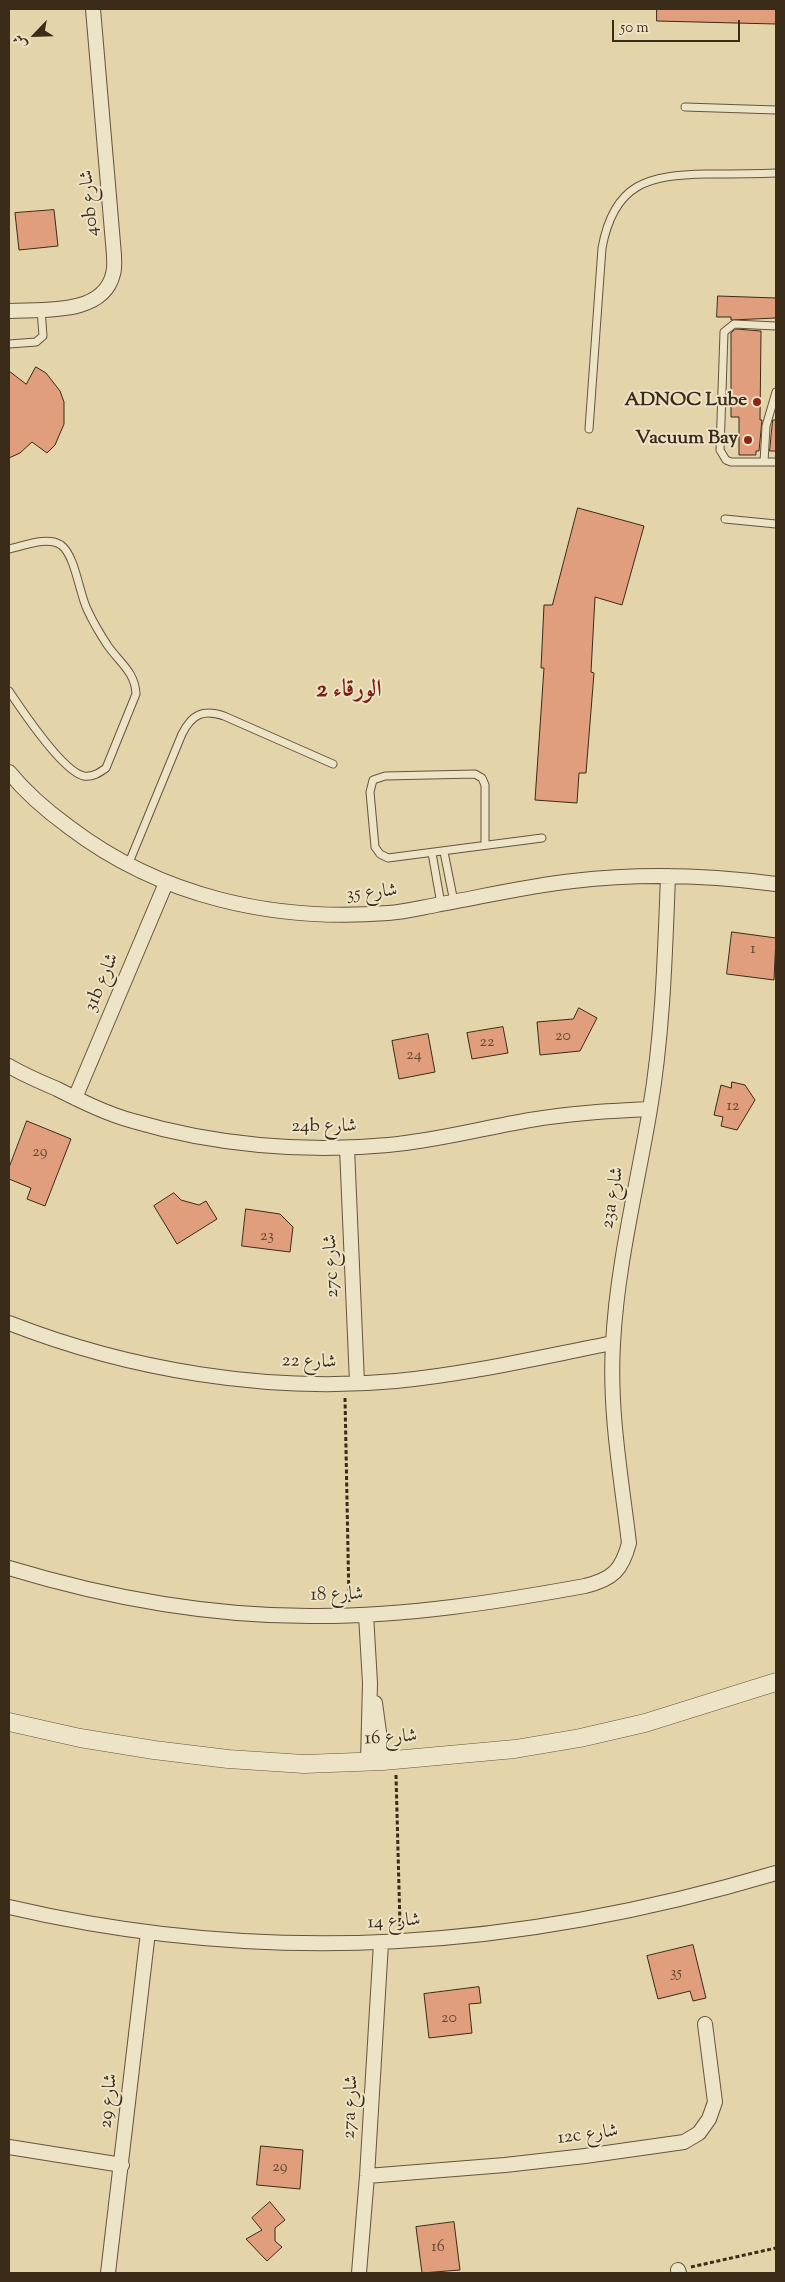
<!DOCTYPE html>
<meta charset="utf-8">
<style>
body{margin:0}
#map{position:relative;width:785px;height:2282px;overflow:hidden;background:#e3d4a9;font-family:"Sorts Mill Goudy",Amiri,serif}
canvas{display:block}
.frame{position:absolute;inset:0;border:10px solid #3b2b19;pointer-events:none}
.north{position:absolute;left:10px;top:10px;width:50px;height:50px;-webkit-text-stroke:4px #ede3c7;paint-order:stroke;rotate:246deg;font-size:14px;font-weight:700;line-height:20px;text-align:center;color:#3b2b19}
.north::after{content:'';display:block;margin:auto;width:18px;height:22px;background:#3b2b19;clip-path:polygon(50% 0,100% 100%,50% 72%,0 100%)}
.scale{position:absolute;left:612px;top:20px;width:128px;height:22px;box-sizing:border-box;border:2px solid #3b2b19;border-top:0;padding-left:6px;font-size:15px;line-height:18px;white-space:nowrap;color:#3b2b19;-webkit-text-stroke:4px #ede3c7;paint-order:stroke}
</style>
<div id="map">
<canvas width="785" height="2282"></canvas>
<div class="frame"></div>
<div class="north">ش</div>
<div class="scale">50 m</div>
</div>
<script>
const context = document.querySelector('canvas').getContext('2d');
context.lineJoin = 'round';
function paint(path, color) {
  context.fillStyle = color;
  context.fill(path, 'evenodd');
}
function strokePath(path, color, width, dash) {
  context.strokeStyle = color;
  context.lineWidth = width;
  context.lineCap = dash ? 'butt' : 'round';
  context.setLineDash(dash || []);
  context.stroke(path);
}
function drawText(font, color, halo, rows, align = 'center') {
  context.font = font + ' "Sorts Mill Goudy",Amiri,serif';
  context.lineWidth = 4;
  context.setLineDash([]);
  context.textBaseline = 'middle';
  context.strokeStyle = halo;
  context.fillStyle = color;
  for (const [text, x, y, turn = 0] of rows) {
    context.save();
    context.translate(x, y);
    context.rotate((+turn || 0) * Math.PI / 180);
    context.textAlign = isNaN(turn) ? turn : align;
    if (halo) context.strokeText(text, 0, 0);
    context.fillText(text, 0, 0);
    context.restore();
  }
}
const building = new Path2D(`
 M657,9H776V24L657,21Z
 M54,210L58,246L19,250L15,213Z
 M718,296L776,298V318L731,320V317H717Z
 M736,329L761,331L760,420H762L759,451H756V455H739V417H731V333Z
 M36,367L46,373L60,391L64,402V424L55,445L47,453L32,442L20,453L9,458V371L26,384Z
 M773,420H776V451H770Z
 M578,508L644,526L622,605L595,597L591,672L594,673L586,773H579L577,803L535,800L544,668H541L544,605H552Z
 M732,932L776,938L774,980L727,974Z
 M579,1008L597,1018L580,1051L540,1055L537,1022L573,1019Z
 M503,1027L508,1053L472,1059L467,1033Z
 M428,1034L435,1072L399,1079L392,1041Z
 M732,1082L745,1085L755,1100L737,1130L721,1126L723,1117L714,1115L721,1085L731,1088Z
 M27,1121L71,1139L45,1206L27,1199L31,1188L9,1179V1168Z
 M174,1193L181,1200L199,1205L206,1201L217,1219L177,1244L154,1206Z
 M246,1209L280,1214L293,1227L290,1252L242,1246Z
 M693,1945L706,1998L693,2001L690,1991L658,1999L647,1956Z
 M479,1987L481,2003L469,2004L472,2033L429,2038L424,1994Z
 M261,2146L303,2150L300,2189L257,2185Z
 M270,2202L285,2220L275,2228V2241L282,2247L267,2261L246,2239L262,2230L252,2218Z
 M454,2222L460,2270L422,2273L416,2227Z`);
paint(building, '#e09e7d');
strokePath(building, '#3b2b19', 1);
const service = new Path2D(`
 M685,107L776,110
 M776,326L734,324L724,332L720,450L726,460L731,462H776
 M9,344L36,342L43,336L41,309
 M589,429L602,248C614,183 648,175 707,174C730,174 753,174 776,173
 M764,462L766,426L776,392
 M725,519L776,524
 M9,549C24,546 47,536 61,545C75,555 79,592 87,609C93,622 100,634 108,646C120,663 135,672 136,694L106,768C99,773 93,777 84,776C63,772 21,709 9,691
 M485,845V785L482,778L475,774L385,776L373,780L370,792L375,847L380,854L388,858L542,838
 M444,852L454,902
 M432,853L441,904
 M128,865L182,734C192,714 203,709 224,716L333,764`);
const minor = new Path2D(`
 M9,311C42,309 103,316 113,274C115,268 114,261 114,255L93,9
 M9,772C26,793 47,811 69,827C161,897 274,922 388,913C404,912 420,908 436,905C481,897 527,886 573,881C640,873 709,875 776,884
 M9,1066C24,1075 41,1082 57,1089C81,1101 107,1114 133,1121C214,1145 304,1153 388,1145C436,1141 483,1128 530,1120C569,1113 610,1111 650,1109
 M75,1098L166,883
 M347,1148L357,1383
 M9,1323C129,1370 267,1393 396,1381C469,1374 541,1357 613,1343
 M9,1568C108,1598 215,1617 318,1616C408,1616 497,1602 585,1586C613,1579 622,1570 629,1543C621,1476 609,1411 613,1344C617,1265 637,1187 650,1109C663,1032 665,954 668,876
 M366,1615L370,1683L368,1762
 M375,1703L383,1761
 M9,1907C270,1968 520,1949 776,1873
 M9,2147L122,2165
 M367,2176L505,2165L585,2156L684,2142L699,2133L709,2119L715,2102L705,2024
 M678,2270L679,2273
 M108,2273L148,1932
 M359,2273L367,2176L381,1943`);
const tertiary = new Path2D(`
 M9,1722L80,1738L154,1750L228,1759L304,1764L383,1761L515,1749L580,1738L645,1723L776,1682`);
strokePath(service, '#65553d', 9);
strokePath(minor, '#65553d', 16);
strokePath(tertiary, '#65553d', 19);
strokePath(new Path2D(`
 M345,1398L349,1602
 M396,1775L400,1926
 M691,2267L776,2248`), '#3b2b19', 3, [4, 2.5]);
strokePath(service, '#ede3c7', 7);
strokePath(minor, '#ede3c7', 14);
strokePath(tertiary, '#ede3c7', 18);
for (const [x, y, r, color] of [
 [757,402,5,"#8f2418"],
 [748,440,5,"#8f2418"]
]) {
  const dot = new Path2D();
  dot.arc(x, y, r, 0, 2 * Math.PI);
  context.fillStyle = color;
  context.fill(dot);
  strokePath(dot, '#ede3c7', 2);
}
drawText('16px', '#644832', null, [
 ["1",753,950],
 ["20",563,1037],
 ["22",487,1043],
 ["24",414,1056],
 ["12",733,1107],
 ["29",40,1153],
 ["23",267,1237],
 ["35",676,1974],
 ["20",449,2019],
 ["29",280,2168],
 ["16",438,2248]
]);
drawText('19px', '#3b2b19', '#ede3c7', [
 ["40b شارع",91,203,-95],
 ["شارع 35",372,894,-5],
 ["31b شارع",103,983,-67],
 ["24b شارع",324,1128],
 ["23a شارع",614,1198,-80],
 ["27c شارع",333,1266,-92],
 ["شارع 22",309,1363,2],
 ["شارع 18",337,1596,-1],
 ["شارع 16",391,1739,-3],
 ["شارع 14",394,1923,-3],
 ["شارع 29",110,2101,-84],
 ["27a شارع",352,2107,-87],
 ["12c شارع",588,2136,-7]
]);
drawText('bold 19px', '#3b2b19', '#ede3c7', [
 ["ADNOC Lube",747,402],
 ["Vacuum Bay",738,440]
], 'right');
drawText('bold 24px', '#7a1f14', '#ede3c7', [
 ["الورقاء 2",349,692]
]);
</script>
